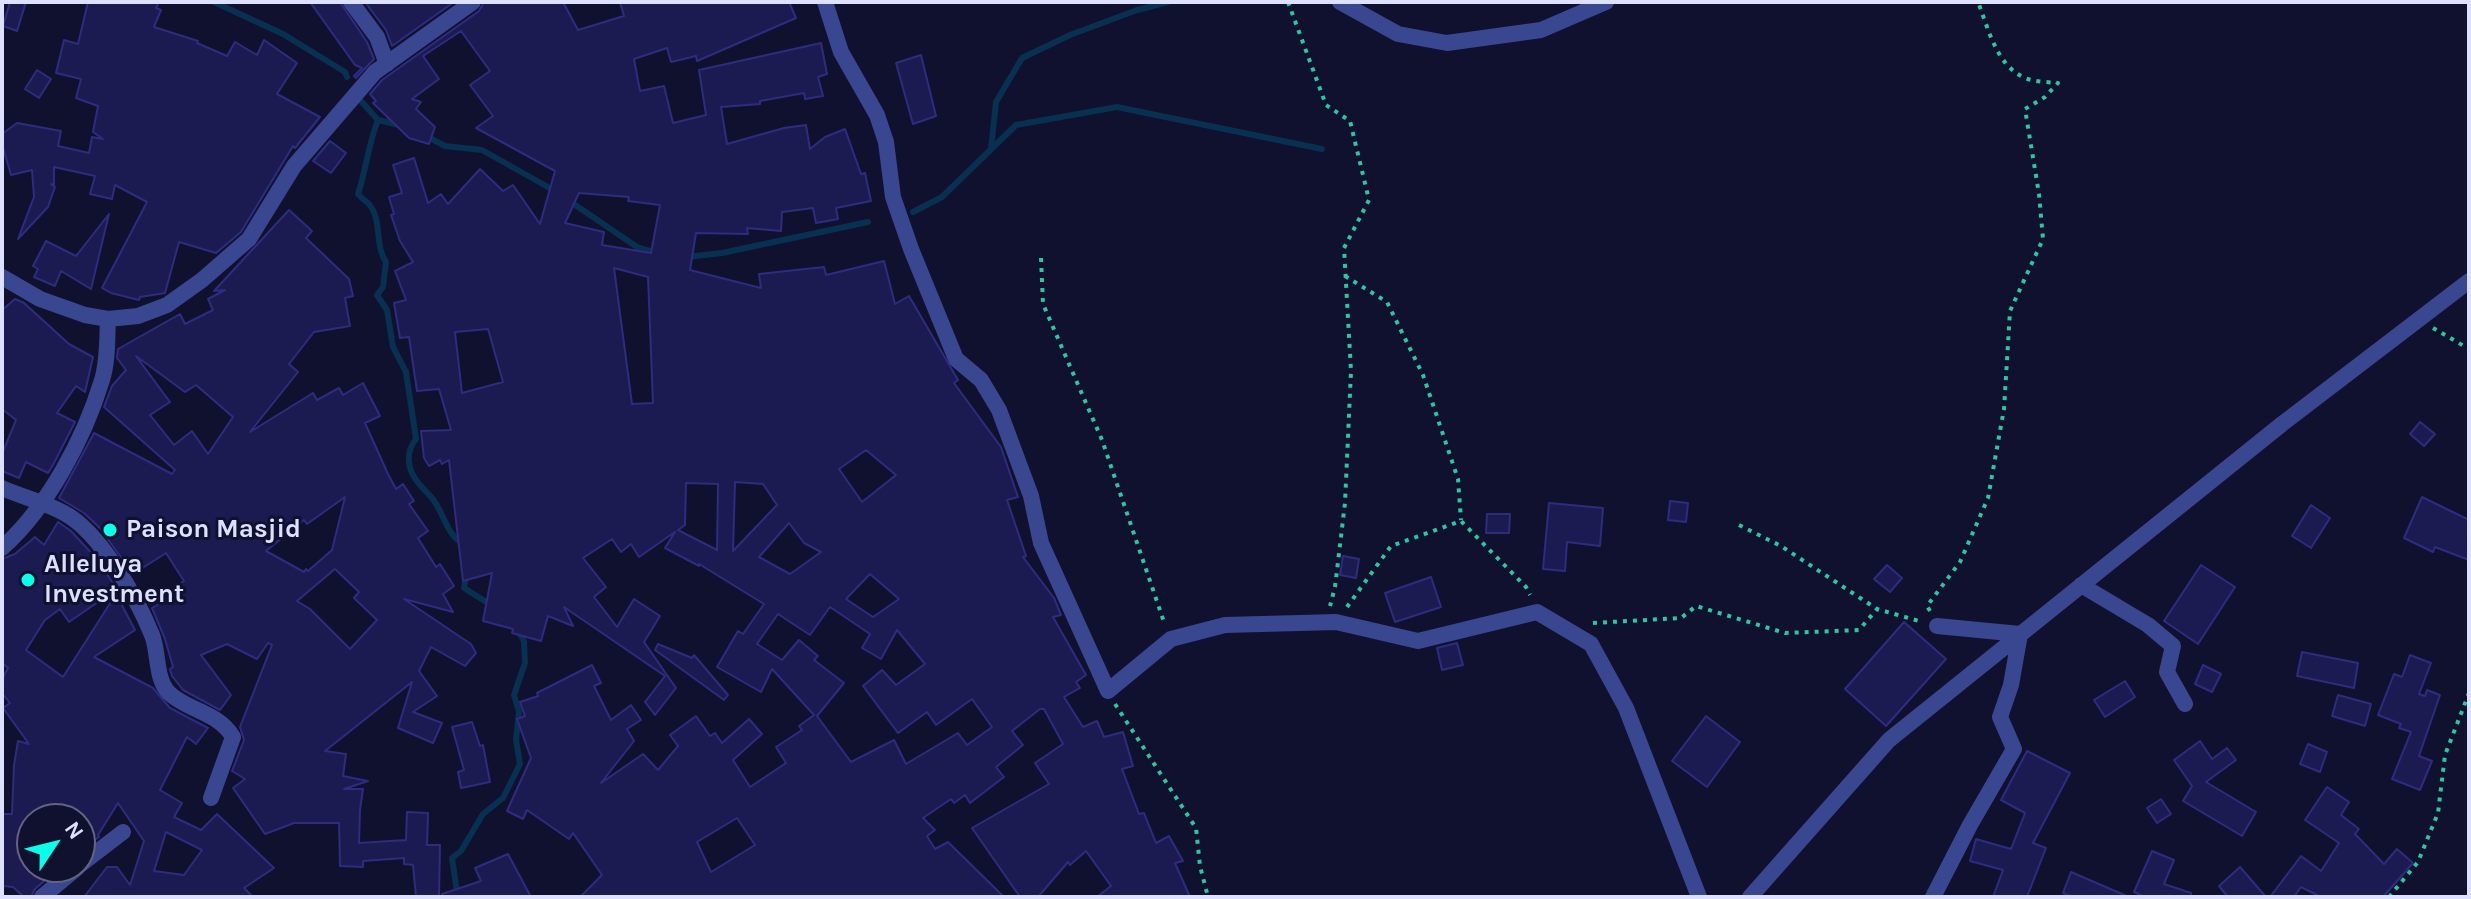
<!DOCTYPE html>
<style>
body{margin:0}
#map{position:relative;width:2471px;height:899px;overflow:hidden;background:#10112f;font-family:Karla,sans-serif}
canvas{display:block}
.frame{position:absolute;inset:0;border:4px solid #dee0ff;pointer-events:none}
.north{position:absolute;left:16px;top:803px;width:80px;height:80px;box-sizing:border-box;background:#10112f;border:2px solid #626482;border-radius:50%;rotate:55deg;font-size:22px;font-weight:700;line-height:32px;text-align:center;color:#dee0ff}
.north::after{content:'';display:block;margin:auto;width:28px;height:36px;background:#0affea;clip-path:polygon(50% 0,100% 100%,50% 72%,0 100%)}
</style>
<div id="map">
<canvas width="2471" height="899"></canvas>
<div class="frame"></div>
<div class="north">N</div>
</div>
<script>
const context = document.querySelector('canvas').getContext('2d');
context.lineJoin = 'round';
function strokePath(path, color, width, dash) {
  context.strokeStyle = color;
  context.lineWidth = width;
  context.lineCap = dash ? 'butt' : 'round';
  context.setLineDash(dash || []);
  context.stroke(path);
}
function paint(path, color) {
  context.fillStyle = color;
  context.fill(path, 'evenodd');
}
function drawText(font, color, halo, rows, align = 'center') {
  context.font = font + ' Karla,sans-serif';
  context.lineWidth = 6;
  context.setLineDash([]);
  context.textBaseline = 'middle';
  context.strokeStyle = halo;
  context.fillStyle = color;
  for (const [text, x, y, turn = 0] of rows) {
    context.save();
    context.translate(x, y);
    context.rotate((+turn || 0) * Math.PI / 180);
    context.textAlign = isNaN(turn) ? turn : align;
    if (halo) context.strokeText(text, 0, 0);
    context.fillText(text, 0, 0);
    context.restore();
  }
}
strokePath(new Path2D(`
 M214,2L283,34L345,72L347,77
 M361,101L378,120L399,125
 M378,120C368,145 366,170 358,194C361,198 365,200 368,203C383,219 374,245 386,262L383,287L377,295L387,310L393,347L406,372L416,439C411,445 408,454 409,462C410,477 423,488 432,498C444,512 446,536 464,544
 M424,135L445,146L482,150L555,191
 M991,149L996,102L1022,58L1070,35L1137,10L1168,2
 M568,200L637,247L657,253
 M913,212L942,197L1016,125L1117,107L1322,149
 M687,257L722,253L868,222
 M466,576L464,588L491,605
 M454,897L457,892L452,858L461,851L483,814L503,798L520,764L516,740L519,712L514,695L525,663L524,641L516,628`), '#083050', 6);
const building = new Path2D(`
 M10,2H26L17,31L3,26Z
 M88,2H159L156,8L161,10L154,27L198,41L197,43L227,56L235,42L257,55L264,40L297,63L277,94L320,117L295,148L293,146L241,232L216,253L179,242L165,293L140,297L139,300L111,293L102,288L147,202L115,185L112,199L90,194L95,176L54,167V185L51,184L55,187L48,207L18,239L34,197L32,170L11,175L2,144V134L17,123L61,131L58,146L89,153L92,137L103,139L93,132L98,106L76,98L81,79L56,73L64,40L78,44Z
 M310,2H340L367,42L374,59L356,78L354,76L362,68L355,65Z
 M365,2H454L392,46L386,30Z
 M484,2H563L578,30L624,16L620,2H789L796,18L697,61L696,56L671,62L667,48L634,59L640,91L664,86L673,123L706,115L699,70L821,43L827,74L818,77L823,96L805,99L804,93L760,101V104L721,107L727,144L784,128L806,125L810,149L825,137L845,129L861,174L865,173L871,201L836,208L838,219L816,223L813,208L782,212L781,231L747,228L748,234L696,233L690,270L761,288L759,274L824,267L826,275L884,261L895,304L909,296L958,380L954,383L1001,447L1018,497L1007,500L1026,556L1023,557L1054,598L1061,615L1053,617L1086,675L1076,682L1080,688L1064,697L1083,727L1097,721L1104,737L1123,732L1133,766L1122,769L1139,814L1144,813L1156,843L1169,836L1183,861L1175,863L1190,897H1097L1111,886L1086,851L1070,865L1068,862L1038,897H1020L972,828L1049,784L1035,763L1063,744L1044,709H1040L1012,731L1023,745L996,767L1004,777L970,803L965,795L954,803L951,799L923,818L935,830L927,836L935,849L948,842L1004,897H580L602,875L573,833L569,839L527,810L523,819L507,811L531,758L517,719L525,716L520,702L538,696L537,693L592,665L601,683L594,686L611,720L631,705L641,720L627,729L634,741L601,783L643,754L658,770L678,746L670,735L696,716L710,736L715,733L722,743L749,719L762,734L733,760L750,787L786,763L776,747L802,730L799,726L814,715L772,669L761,692L717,667L738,631L743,634L764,604L699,564V566L665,548L675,532L639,557L631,544L621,552L612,539L583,558L606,587L594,597L617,627L634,599L660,616L644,642L676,688L655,715L645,702L665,676L564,607L573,626L548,616L541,641L512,633L513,629L483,621L492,573L463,581L449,460L442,464L440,460L429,466L424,458L421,431L451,430L439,389L417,391L409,337L400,338L394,303L406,300L395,271L413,262L400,241L391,215L394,214L389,197L402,193L393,165L414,158L428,203L441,194L448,204L480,169L503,191L513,185L540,224L555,171L476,128L493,116L470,85L490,71L461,31L423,56L439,79L412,99L421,102L416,109L435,127L429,144L409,138L373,103L376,101L370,94L382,80L479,11ZM579,193L629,197L628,201L660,205L651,253L602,245L604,232L565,223ZM614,268L648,277L653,403L632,404ZM488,329L503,382L462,393L455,332ZM866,450L896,475L862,502L839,469ZM735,482L763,484L777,505L733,551ZM686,483L718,484L717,550L678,530L685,525ZM789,523L804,543L821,552L790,574L759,557ZM870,574L899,599L873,617L846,599ZM830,607L870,634L862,648L881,659L897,630L925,664L896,685L882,670L863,686L898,733L927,712L936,725L972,699L992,727L967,745L958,733L906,764L894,740L851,762L817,716L844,683L814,660L818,656L799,640L782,660L757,644L778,614L810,635ZM737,818L755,845L711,872L697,842Z
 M921,55L936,116L913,124L896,63Z
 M37,70L51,79L39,98L25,89Z
 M330,141L346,153L331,173L313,161Z
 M289,210L312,231L306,238L349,279L353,296L345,298L350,326L314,332L289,364L298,372L250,432L313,393L317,400L339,388L343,395L363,383L380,416L365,423L388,474L396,489L403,484L414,501L409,504L428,531L418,538L436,567L440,564L454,586L443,594L453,612L404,599L471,644L476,653L465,666L431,647L419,671L437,696L413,712L442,723L433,743L398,728L412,682L325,751L346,754L343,776L368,781L344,789H363L360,810L359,843L406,840L407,812L428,813L427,845H440L439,897H416L413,865L404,864V858L363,861V867L340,866L339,823H294L265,834L233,788L245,779L232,771L244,740L240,727L272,645L268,643L257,659L227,644L201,655L231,695L220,710L183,690L172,676L170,669L173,667L165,639L152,608L174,595L171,590L184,581L166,553L133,574L99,527L84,513L59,498L94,433L172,474L175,470L104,407L112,386L126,370L117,358L118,349L180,314L185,324L213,310L208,299L225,290L214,291ZM136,356L185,392L196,385L233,417L208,454L192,431L174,445L150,415L170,402ZM345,497L332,550L308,571L306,569L304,572L266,551L304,520L307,524ZM335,569L359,592L354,598L377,620L350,649L310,609L297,601Z
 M109,214L91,289L61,271L55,286L34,277L38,269L33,266L46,241L76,256Z
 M15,299L24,303L69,344L93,357L85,392L76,386L57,413L75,422L53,465L48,473L26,462L19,478L2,471V454L16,420L2,409V310Z
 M2420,422L2435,434L2424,446L2410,434Z
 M2422,497L2469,520V560L2435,547L2433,552L2404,538Z
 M1670,501L1688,503L1686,522L1668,520Z
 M1549,503L1603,508L1600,546L1567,542L1565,571L1543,569Z
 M2311,505L2330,518L2311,548L2292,536Z
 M1487,514H1510L1509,533H1486Z
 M58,522L71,531L95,557L115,586L114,591L69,622L60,609L45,620L26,650L63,677L116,594L135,630L94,657L153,688L170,708L208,728L196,744L187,737L160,790L182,803L174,817L201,830L217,814L274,868L244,888L253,897H84L107,867H117L130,885L144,841L118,803L98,835L99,837L86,846L80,838V819H32V867H60L35,889L31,897H24L13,887L2,886V814H12L14,765L18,741L29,744L3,708L10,703L2,693V679L8,668L2,663V559L15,554L35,537L44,545ZM166,832L202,850L184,875L154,871Z
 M1343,556L1359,559L1356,578L1340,575Z
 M1887,565L1902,578L1890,592L1874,579Z
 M2201,565L2235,587L2198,644L2164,621Z
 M1431,577L1441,607L1395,622L1385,593Z
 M1904,622L1946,659L1886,726L1845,689Z
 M1457,643L1463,665L1442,670L1437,648Z
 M658,644L692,658L694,655L728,695L724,700L655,650Z
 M2302,652L2358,663L2354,688L2297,676Z
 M2410,655L2431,663L2419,694L2425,696L2427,690L2440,695L2419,756L2432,761L2420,790L2392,779L2411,732L2399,728L2401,724L2378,715L2394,674L2402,677Z
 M2203,665L2221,674L2212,692L2195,684Z
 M2125,681L2135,697L2105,717L2094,700Z
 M2338,695L2371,704L2365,726L2332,716Z
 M1706,716L1740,742L1707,787L1672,761Z
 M472,722L480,746L483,745L490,782L461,788L458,772L464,770L452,727Z
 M2200,741L2212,759L2227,748L2236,760L2206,782L2256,812L2242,836L2183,801L2192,786L2174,760Z
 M2308,744L2327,752L2320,772L2300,764Z
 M2027,751L2070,773L2033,843L2046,848L2027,897H1993L2003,870L1970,861L1976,839L2011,849L2025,813L2001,800Z
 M2327,787L2349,802L2341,815L2359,829L2355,834L2384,864L2397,849L2413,863L2383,897H2321L2301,887L2294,897H2270L2301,856L2321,871L2339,843L2305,820Z
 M2161,799L2171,814L2157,823L2147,808Z
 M2152,851L2174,860L2164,884L2191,893V897H2145L2134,892Z
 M508,854L531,897H442V894L481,881L475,868Z
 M2240,867L2266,897H2228L2219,886Z
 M2071,872L2129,897H2073L2063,893Z`);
paint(building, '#1c1b51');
strokePath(building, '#2d2c7e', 2);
strokePath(new Path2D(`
 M1288,2L1326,105L1350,121L1369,200L1344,248L1351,371L1345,503L1335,587L1330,606
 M1041,258L1043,304L1102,440L1165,625
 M1345,276L1387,302L1423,375L1458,479L1461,520
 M2433,328L2469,349
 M1739,525L1781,546L1877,609L1919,621
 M1347,607L1391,546L1461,521L1526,587L1530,595
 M1930,611L1927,606L1960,562L1988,498L2004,409L2010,311L2043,239L2039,194L2025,109L2045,97L2058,83C2048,82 2035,82 2025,78C1996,65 1989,30 1978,2
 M1593,623L1681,618L1696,606L1785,633L1859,630L1877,609
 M1115,704L1196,828L1200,866L1208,897
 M2389,897L2418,862L2438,813L2445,755L2469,693`), '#2ac7a1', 4, [4, 6]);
strokePath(new Path2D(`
 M351,2L377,37L387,64
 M825,2L841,52L877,115L886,142L893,197L911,249L956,359L981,380L999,410L1031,496L1041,543L1108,691L1171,639L1225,625L1336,622L1418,641L1537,612L1591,644L1626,708L1699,897
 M1340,2L1398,34L1447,43L1541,30L1606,2
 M2,277L40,299L85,315L108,319L138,316L167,305L202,280L249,239L294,166L375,72L473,2
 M2,488C22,497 44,502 64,513C100,532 137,598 152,635C159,652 155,679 169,693C188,711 218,712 233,737L211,798
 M2,548C48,507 84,439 102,380C108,361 107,339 108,319
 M2081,585L2148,625L2173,646L2167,672L2185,704
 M80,865L123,832
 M42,897L78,867
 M1750,897L1889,740L2282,424L2469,281
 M1933,897L1970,825L2014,749L2000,717L2011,685L2020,634L1937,626`), '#394690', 16);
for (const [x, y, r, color] of [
 [110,530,8,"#0affea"],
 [28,580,8,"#0affea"]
]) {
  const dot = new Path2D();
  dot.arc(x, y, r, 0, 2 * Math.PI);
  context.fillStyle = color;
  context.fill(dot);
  strokePath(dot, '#10112f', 3);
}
drawText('bold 26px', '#dee0ff', '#10112f', [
 ["Paison Masjid",126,530],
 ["Alleluya",44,565],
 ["Investment",44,595]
], 'left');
</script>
